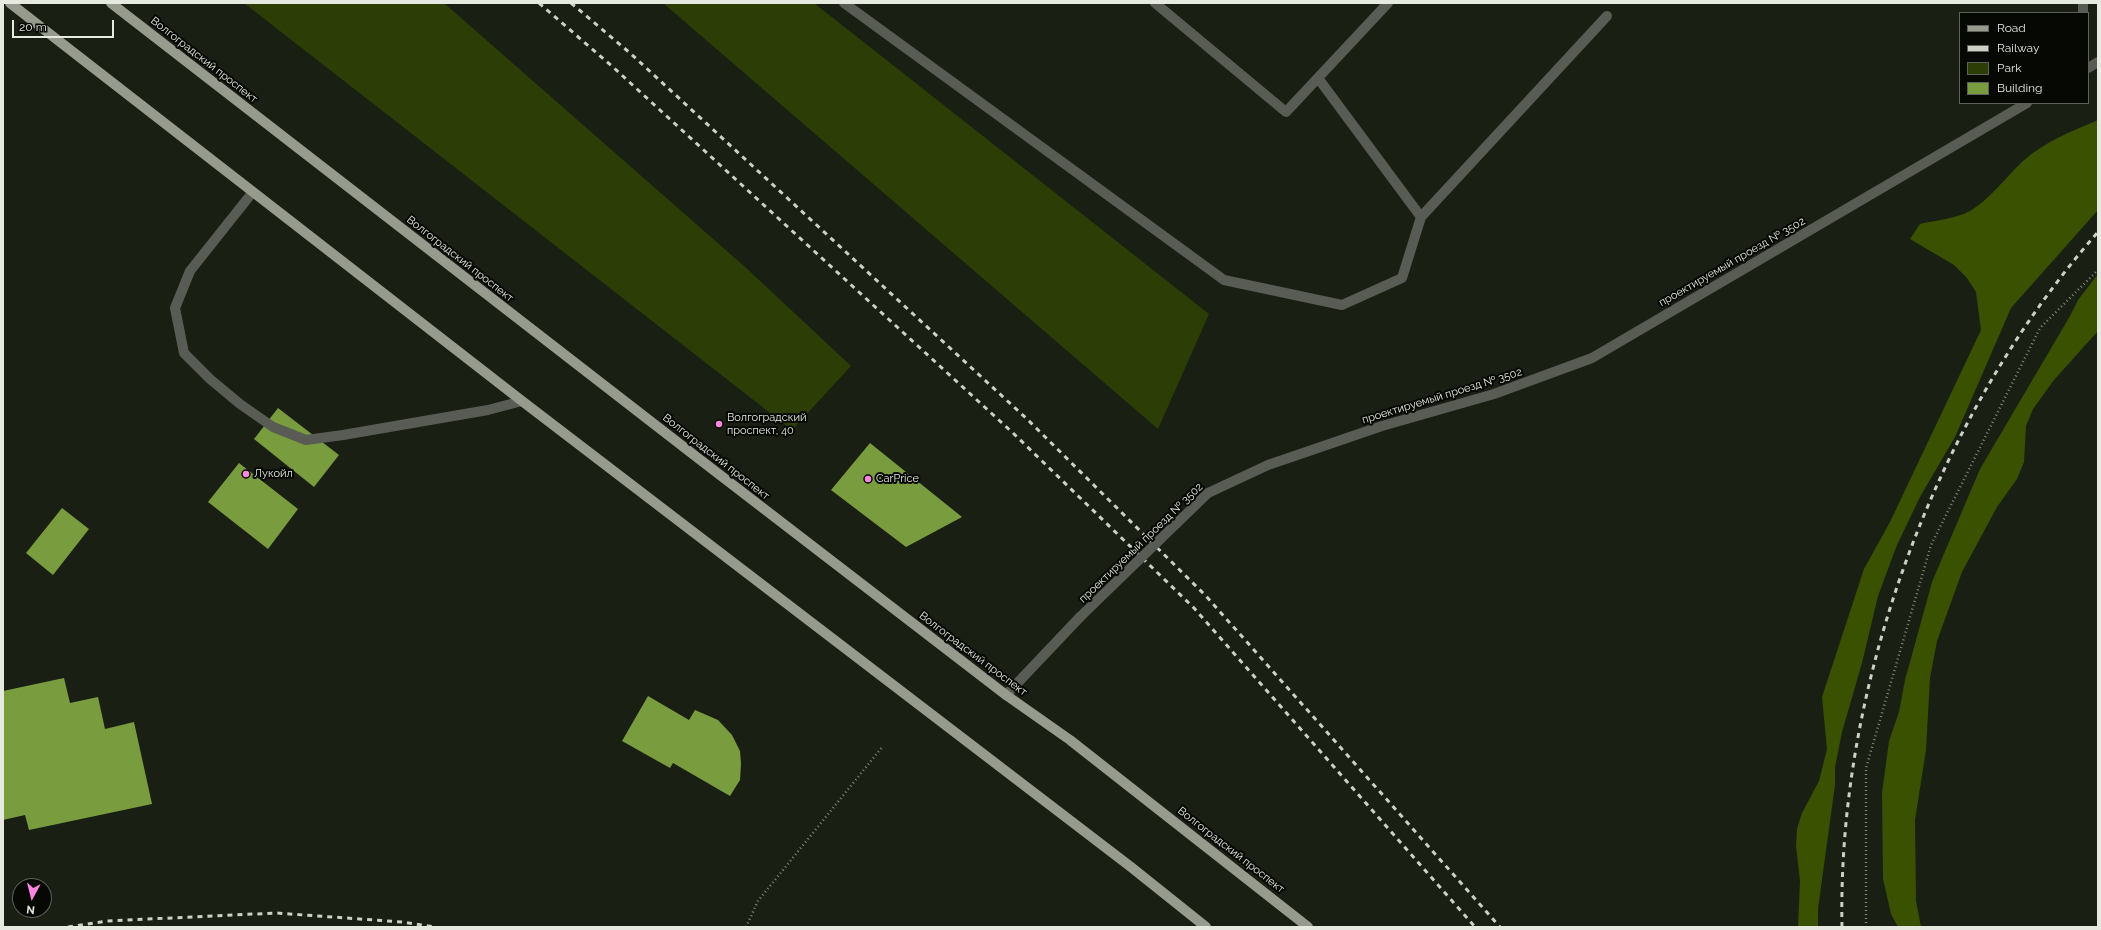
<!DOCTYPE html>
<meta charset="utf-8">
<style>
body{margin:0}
#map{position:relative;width:2101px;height:930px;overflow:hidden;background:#1a1f13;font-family:Raleway,sans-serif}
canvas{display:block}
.frame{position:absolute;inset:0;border:4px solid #e5e9e0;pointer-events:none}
.legend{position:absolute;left:1959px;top:12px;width:130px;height:92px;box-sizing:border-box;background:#060804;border:1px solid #5f625c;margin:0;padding:5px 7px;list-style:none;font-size:12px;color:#e5e9e0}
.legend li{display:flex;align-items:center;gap:8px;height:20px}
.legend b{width:20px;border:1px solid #5f625c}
.north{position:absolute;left:12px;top:878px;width:40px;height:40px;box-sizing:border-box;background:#060804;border:1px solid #5f625c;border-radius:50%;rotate:187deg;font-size:11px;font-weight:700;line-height:16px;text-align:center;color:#e5e9e0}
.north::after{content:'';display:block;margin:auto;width:14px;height:18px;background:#fd86e1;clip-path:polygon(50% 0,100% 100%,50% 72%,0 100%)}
.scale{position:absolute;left:12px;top:20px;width:102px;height:18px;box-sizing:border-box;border:2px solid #e5e9e0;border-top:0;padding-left:5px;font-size:12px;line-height:14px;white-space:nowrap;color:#e5e9e0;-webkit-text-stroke:3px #060804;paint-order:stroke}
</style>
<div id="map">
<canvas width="2101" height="930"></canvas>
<div class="frame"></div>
<ul class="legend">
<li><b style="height:5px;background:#969b8e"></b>Road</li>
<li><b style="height:5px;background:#ccd0c7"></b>Railway</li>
<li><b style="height:11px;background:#2c3e05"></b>Park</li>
<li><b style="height:11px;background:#799c3e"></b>Building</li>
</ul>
<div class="north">N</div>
<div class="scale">20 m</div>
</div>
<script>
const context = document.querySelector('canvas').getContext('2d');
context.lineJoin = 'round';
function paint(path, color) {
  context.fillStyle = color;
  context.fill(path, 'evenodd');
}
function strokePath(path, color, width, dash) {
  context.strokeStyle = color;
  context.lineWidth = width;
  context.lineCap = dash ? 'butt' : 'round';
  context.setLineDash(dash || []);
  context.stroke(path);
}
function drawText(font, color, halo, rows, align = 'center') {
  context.font = font + ' Raleway,sans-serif';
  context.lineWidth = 4;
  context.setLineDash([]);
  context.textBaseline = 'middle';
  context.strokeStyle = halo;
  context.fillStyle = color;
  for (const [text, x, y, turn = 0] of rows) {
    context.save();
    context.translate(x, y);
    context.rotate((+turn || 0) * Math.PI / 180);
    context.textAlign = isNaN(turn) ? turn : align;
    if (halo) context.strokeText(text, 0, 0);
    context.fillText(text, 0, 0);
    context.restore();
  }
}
paint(new Path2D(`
 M244,3H444L744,266L851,366L792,430Z
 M663,3H814L1209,314L1158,429Z`), '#2c3e05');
paint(new Path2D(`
 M2098,120V210L2011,308L1955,437L1920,497L1897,545L1878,596L1862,663L1842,732L1835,767V785L1818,909V927H1798L1800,881L1796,846L1797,829L1802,813L1819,781L1827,749L1822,697L1864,569L1890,522L1981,330L1976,292L1967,278L1954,265L1910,239L1920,224C1937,220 1955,219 1970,211C1989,200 2007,176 2023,161C2044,142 2072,131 2098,120Z
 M2098,274V331L2054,380L2033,409L2026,426L2024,462L2017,479L1997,507L1962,572L1937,641L1930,678L1926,750L1915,820L1916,901L1921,927H1898L1891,914L1883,879L1882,793L1889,741L1899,712L1905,680L1932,582L1980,469L2070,316L2078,300Z`), '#395100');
paint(new Path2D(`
 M278,408L339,455L314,487L254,439Z
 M870,443L962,517L906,547L831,490Z
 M239,463L298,509L268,549L208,502Z
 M62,508L89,529L53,575L26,553Z
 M64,678L70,703L98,697L105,729L134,722L152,804L29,830L25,815L3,820V691Z
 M648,696L689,720L695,710L718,720L732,735L740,751L741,764L740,780L730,796L673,763L670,768L622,741Z`), '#799c3e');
strokePath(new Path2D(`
 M746,927L758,901L883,746
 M1866,927V768L1931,545L2040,328L2098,270`), '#83887d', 2.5, [1, 3]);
strokePath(new Path2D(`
 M844,3L1224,280L1342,305L1402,278L1421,217L1318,78
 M1155,3L1286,112L1388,3
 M2083,3V13
 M252,193L190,271L175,308L184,353L210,379L240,404L273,427L306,440L343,435L488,410L522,401
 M1421,217L1607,16`), '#595c55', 10);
strokePath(new Path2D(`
 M2088,68L2098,62
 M1208,493L1268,465L1382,426L1494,394L1592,358L2027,103
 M1006,695L1080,617`), '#595c55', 10);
strokePath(new Path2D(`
 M10,3L522,401L1131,867L1206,927
 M111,3L694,455L1006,695L1070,740L1308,927`), '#969b8e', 10);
strokePath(new Path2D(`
 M539,3L614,68L1013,433L1194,608L1475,927
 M571,3L630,53L1027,419L1206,596L1500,927
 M68,927L107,921L276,913L402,922L435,927
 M1842,927C1837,683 1937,415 2098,232`), '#ccd0c7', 3, [5, 5]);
strokePath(new Path2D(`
 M1080,617L1208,493`), '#595c55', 10);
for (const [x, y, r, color] of [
 [719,424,4,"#fd86e1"],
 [246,474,4,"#fd86e1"],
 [868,479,4,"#fd86e1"]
]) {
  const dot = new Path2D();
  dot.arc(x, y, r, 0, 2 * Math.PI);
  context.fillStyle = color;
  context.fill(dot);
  strokePath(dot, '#060804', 1.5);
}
drawText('11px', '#e5e9e0', '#060804', [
 ["Волгоградский проспект",204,60,38],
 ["Волгоградский проспект",460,259,38],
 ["проектируемый проезд № 3502",1732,262,-30],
 ["проектируемый проезд № 3502",1442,396,-17],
 ["Волгоградский проспект",716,457,38],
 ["проектируемый проезд № 3502",1141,543,-44],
 ["Волгоградский проспект",973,654,37],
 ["Волгоградский проспект",1231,850,38]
]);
drawText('11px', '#e5e9e0', '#060804', [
 ["Волгоградский",727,418],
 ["проспект, 40",727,431],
 ["Лукойл",254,474],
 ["CarPrice",876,479]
], 'left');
</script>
